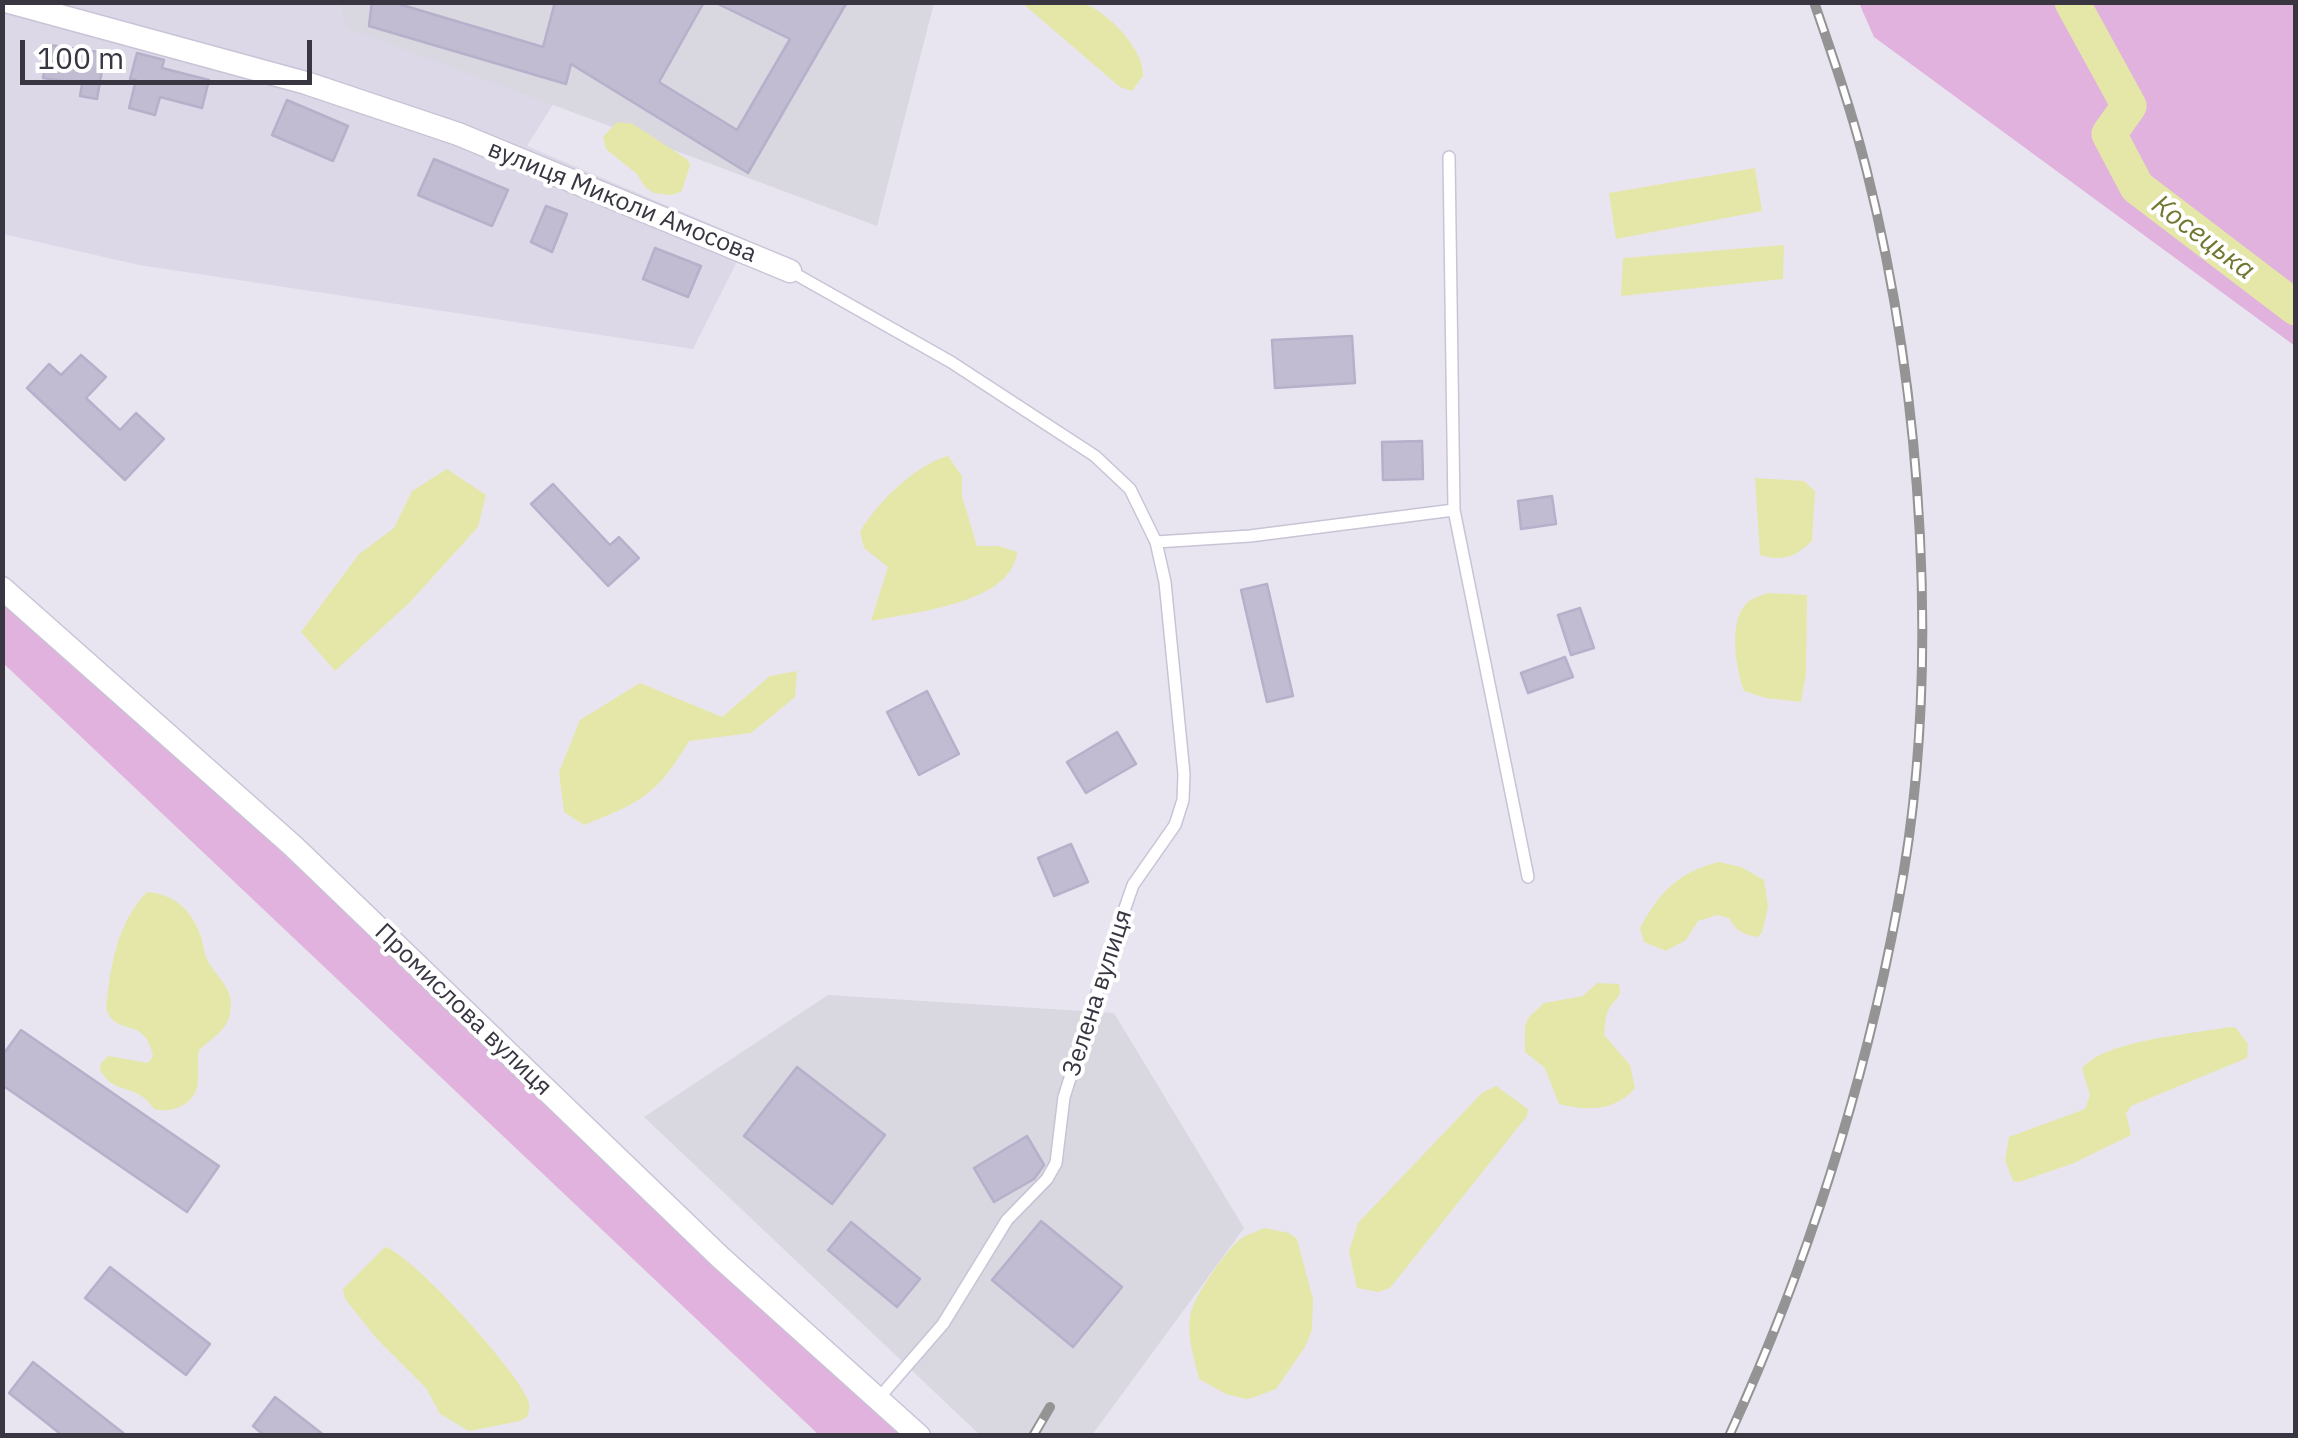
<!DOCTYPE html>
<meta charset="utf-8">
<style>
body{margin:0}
#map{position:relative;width:2298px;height:1438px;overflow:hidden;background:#e9e5f0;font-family:"IBM Plex Sans",sans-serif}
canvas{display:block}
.frame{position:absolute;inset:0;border:5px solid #393642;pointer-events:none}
.scale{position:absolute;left:20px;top:40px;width:292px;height:45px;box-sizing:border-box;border:5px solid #393642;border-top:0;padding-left:12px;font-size:30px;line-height:35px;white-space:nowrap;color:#393642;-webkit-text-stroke:8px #fff;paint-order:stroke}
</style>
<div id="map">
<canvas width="2298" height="1438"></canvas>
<div class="frame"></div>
<div class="scale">100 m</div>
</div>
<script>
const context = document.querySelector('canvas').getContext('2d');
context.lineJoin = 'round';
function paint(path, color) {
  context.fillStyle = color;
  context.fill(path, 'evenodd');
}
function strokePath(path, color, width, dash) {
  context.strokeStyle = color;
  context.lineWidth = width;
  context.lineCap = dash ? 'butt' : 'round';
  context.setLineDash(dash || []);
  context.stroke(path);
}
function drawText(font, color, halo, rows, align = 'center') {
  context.font = font + ' "IBM Plex Sans",sans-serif';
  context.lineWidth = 8;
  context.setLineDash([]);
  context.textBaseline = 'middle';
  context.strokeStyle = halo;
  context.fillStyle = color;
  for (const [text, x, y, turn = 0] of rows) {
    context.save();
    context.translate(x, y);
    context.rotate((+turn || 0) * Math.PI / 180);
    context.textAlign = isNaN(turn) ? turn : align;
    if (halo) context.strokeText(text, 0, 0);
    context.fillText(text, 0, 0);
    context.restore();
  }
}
paint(new Path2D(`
 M432,2L591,44L527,146L748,240L693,349L139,265L3,234V3Z`), '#ddd8e8');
paint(new Path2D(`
 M340,3H934L877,226L347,28Z
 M828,995L1114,1013L1244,1228L1092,1435H980L644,1117Z`), '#d9d7e0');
paint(new Path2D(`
 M1859,3H2295V346L1874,37Z
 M2,588L709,1256L907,1435H819L3,663Z`), '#e0b2dd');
paint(new Path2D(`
 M1022,3C1040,2 1061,0 1078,2C1104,7 1145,49 1143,76L1132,91L1120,87Z
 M617,122L633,124L688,160L690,165L682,191L672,195L654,193L645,187L637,174L606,149L603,137Z
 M1755,168L1762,211L1616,239L1609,193Z
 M1784,245L1783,279L1621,296L1623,258Z
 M948,456L962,476V496L977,546H999L1017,552C1012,604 913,612 871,621L888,567L864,548L860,532C876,503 917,464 948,456Z
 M447,469L486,495L478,527L410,602L335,671L301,632L359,554L394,528L412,491Z
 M1755,478L1804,481L1815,491L1812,541C1795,557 1783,562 1760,555Z
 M1768,593L1807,595L1806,674L1801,702L1766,698L1744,691C1736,670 1728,622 1746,604C1751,598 1760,596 1768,593Z
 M797,671L795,697L751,733L689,741C656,796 641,802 584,825L564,812L559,772L580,720L640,683L722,717L770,676Z
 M1719,862L1741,867L1764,880L1768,907L1762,933L1757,937C1743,934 1736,931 1729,918L1717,915L1698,921L1686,940L1666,951L1644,942L1640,928C1660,891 1679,872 1719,862Z
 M147,892C173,894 191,909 200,934C203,941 203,950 206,957C215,978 236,987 230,1014C227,1030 211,1039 199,1050C196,1062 201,1079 196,1091C189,1107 169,1113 154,1109C137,1082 112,1096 100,1069L101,1063L108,1056L148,1063L153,1056C145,1015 117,1038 106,1009C110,968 117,922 147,892Z
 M1597,983L1619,984C1623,999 1613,999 1608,1011C1605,1018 1605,1028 1604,1035L1630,1065L1635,1088C1615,1112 1587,1111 1559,1104L1545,1068L1525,1052V1026L1529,1017L1544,1003L1583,996Z
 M2230,1027L2236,1028L2248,1044L2247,1058L2131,1106L2126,1113L2131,1135L2074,1163L2019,1182L2013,1181L2005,1160L2009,1137L2085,1109L2090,1095L2082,1069C2100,1041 2197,1033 2230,1027Z
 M1496,1086L1528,1109L1527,1116L1390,1288L1378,1292L1357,1288L1349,1251L1358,1223L1482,1093Z
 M1264,1228L1289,1233L1297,1239L1313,1299L1312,1330L1305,1347L1276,1389L1255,1397L1246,1399L1226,1394L1199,1379C1194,1358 1187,1338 1190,1316C1193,1298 1226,1249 1242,1238C1249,1234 1258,1231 1264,1228Z
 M385,1247C412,1254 519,1373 528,1400C530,1406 529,1410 528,1416L520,1421L469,1431L440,1414L426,1388L377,1339L345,1299L343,1289Z`), '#e5e7a8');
strokePath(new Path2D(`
 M2072,2L2129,106L2109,134L2137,187L2296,308`), '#e5e7a8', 35);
const building = new Path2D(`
 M372,2H392L543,47L555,2H704L659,82L737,130L790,39L714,2H847L748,173L571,64L566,84L369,26Z
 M49,45L105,53L97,99L80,96L82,84L43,78Z
 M137,53L164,60L162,68L209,80L202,108L160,97L155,115L129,108L136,80L130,79Z
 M287,100L348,126L333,161L272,135Z
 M434,159L508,190L492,226L418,195Z
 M546,206L567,214L552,252L531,242Z
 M655,248L701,266L688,297L643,279Z
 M1352,336L1355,383L1275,388L1272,340Z
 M81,355L106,377L86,398L120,430L136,413L164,439L125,480L27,388L49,364L61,375Z
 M1422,441L1423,479L1383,480L1382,442Z
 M553,484L610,545L619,537L639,558L608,586L531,504Z
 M1552,496L1556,524L1521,529L1518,501Z
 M1267,584L1293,696L1267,702L1241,590Z
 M1580,608L1594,648L1571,655L1558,615Z
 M1565,657L1573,677L1528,693L1521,673Z
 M927,691L959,754L919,775L887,712Z
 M1117,732L1136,764L1086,793L1067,762Z
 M1071,844L1088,882L1054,896L1038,858Z
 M21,1030L219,1166L187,1212L2,1085V1056Z
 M797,1067L885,1135L832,1204L744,1136Z
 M1027,1136L1044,1165L1034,1179L994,1202L974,1168Z
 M1041,1221L1122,1287L1073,1347L992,1280Z
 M851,1222L920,1279L897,1307L828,1250Z
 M110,1267L210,1344L186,1375L85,1298Z
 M33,1362L127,1436H63L9,1393Z
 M275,1397L325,1436H265L253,1426Z`);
paint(building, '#c1bcd1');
strokePath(building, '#b6b0cb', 2.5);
const lane = new Path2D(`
 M790,271L951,362L1095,456L1130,489L1156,542L1165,582L1184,774L1183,800L1175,825L1133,885L1118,928L1064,1097L1056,1163L1047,1179L1007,1220L943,1324L878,1399
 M1454,510L1528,877
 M1156,542L1250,536L1454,510L1449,157`);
const street = new Path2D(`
 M9,2L306,83L458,134L790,271
 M2,588L293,846L720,1257L919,1436`);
strokePath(lane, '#c9c3d6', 14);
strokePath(street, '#c9c3d6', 25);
strokePath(lane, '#fff', 11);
strokePath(street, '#fff', 22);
const rail = new Path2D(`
 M1033,1436L1050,1407
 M1729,1436C1807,1266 1864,1087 1898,904C1942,676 1923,393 1866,168C1852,112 1833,57 1814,2`);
strokePath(rail, '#949494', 10);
strokePath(rail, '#fff', 6, [19]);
drawText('25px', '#393642', '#fff', [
 ["вулиця Миколи Амосова",622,202,22],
 ["Зелена вулиця",1098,993,-72],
 ["Промислова вулиця",463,1010,44]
]);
drawText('italic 28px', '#72762f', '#fff', [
 ["Косецька",2203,238,37]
]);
</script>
